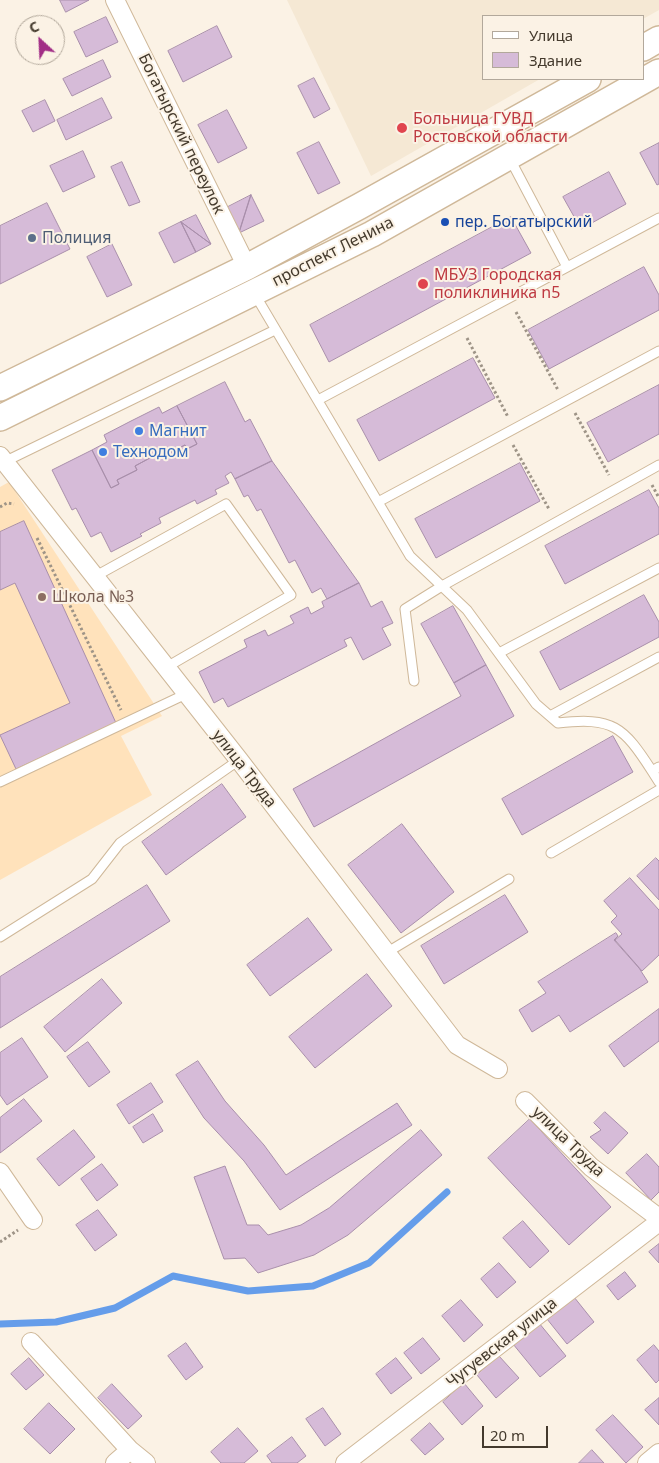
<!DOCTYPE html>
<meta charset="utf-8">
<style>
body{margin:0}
#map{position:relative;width:659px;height:1463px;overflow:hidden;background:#fbf2e5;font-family:"Noto Sans",sans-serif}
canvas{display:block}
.legend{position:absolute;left:482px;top:15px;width:162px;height:65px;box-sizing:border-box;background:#fbf2e5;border:1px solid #b2a89b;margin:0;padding:6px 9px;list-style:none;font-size:15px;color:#443a2d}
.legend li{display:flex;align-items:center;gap:10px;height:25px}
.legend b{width:25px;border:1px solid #b2a89b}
.north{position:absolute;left:15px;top:15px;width:50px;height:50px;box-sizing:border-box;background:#fbf2e5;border:1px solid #b2a89b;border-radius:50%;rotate:335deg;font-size:14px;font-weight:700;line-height:20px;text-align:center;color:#443a2d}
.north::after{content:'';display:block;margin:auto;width:18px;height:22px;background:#a22d86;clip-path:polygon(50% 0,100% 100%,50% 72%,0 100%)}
.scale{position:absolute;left:482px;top:1426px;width:66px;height:22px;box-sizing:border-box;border:2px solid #443a2d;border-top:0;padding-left:6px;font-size:15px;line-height:18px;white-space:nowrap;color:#443a2d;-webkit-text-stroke:4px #fbf2e5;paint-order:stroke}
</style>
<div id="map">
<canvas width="659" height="1463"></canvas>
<ul class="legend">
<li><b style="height:6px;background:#fff"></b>Улица</li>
<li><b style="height:14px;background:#d6bbd8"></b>Здание</li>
</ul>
<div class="north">С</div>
<div class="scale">20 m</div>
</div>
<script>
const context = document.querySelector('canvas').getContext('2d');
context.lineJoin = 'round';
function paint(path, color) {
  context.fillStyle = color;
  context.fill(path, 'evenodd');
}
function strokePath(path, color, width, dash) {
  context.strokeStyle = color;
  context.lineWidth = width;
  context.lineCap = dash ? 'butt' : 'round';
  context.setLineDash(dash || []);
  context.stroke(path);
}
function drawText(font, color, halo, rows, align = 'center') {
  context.font = font + ' "Noto Sans",sans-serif';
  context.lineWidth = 4;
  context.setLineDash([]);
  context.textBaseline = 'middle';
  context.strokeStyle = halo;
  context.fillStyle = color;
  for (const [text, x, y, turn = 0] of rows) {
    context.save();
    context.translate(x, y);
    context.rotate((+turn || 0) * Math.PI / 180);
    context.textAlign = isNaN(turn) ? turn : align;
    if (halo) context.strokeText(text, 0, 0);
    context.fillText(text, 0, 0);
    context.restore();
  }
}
paint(new Path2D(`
 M9,482L162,716L121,736L152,795L0,880V487Z`), '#ffe2bb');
paint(new Path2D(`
 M287,0H659V10L643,19V16H483V79H540L371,176Z`), '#f5e8d4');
strokePath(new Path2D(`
 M0,1324L56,1322L115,1308L173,1276L248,1291L313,1286L369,1263L447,1192`), '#659dea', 7);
const building = new Path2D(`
 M60,0H89L66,12Z
 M106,17L118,42L86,57L74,32Z
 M217,26L232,57L183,82L168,51Z
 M103,60L111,77L72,96L63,79Z
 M314,78L330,109L314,118L298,86Z
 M102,98L112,118L66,140L57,120Z
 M45,100L55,121L33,132L22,111Z
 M227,110L247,148L218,163L198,125Z
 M319,142L340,183L318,194L297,153Z
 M659,143V184L657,185L640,153Z
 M83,151L95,177L63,192L50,166Z
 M122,162L140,202L129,206L111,167Z
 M609,172L626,204L581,229L563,197Z
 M251,195L239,233L226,208Z
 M251,195L264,221L239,233Z
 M47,203L70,249L0,284V226Z
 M196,215L211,244L181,222Z
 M511,217L531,253L329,362L310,325Z
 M181,222L211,244L196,252Z
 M181,222L196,252L174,263L159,233Z
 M112,244L132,285L107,297L87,257Z
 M644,267L659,295V310L549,369L528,330Z
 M473,358L495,398L379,461L357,420Z
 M225,382L245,422L250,419L272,461L235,479L231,472L225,476L229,483L215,490L217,494L197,504L195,500L159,518L161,523L140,534L142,536L111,552L101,532L91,537L76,508L72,510L52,470L92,450L111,488L119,484L117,480L137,470L135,466L161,452L163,456L185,445L187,449L197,444L177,406Z
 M659,385V434L608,462L587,423Z
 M177,406L197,444L187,449L185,445L163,456L161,452L135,466L137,470L117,480L119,484L111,488L92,450L107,442L104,435L131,421L159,407L162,413Z
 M272,461L359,583L327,599L321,588L312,593L295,560L289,563L261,509L257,511L248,495L244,497L235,479Z
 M520,463L540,501L436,558L415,519Z
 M649,490L659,508V534L565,584L545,546Z
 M24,521L116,723L16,769L0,735L70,703L15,583L0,590V532Z
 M359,583L371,607L382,601L393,623L382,628L391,645L363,660L351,637L344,640L347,646L228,707L223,698L214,703L199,672L247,647L244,640L265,630L268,636L294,623L290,616L308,607L311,614L324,607L322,602Z
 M644,595L659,622V637L560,690L540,652Z
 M453,606L486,665L454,683L421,624Z
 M486,665L514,716L314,827L293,789L461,696L454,683Z
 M613,736L633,772L522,835L502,799Z
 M222,784L246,817L166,875L142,842Z
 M402,824L454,892L401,933L348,865Z
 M656,858L659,861V900L637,876Z
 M630,878L659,910V955L642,971L615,940L622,934L611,922L617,916L604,901Z
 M147,885L170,921L0,1028V977Z
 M505,895L528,932L444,984L421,946Z
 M308,918L332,950L270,996L247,965Z
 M616,933L618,936L614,940L639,968L648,982L570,1032L559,1015L532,1032L519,1010L546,993L538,982Z
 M367,974L392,1006L315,1068L289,1037Z
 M102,979L122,1003L65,1052L44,1027Z
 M659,1009V1041L624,1067L609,1046Z
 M22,1038L48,1077L7,1105L0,1095V1053Z
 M88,1042L110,1072L89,1087L67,1057Z
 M198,1061L225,1101L264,1145L286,1175L397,1103L412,1125L280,1210L244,1161L204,1118L176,1075Z
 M151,1083L163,1102L129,1124L117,1105Z
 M24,1099L42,1121L0,1153V1118Z
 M605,1112L628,1133L608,1154L590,1137L601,1130L594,1123Z
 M153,1114L163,1131L143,1143L133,1127Z
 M530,1119L611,1207L569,1245L488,1158Z
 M74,1130L95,1157L59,1186L37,1159Z
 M421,1130L442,1155L348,1235L314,1255L258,1273L245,1258L224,1259L194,1177L225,1166L247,1225H259L268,1235L301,1225L329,1208Z
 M647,1154L659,1167V1192L651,1200L626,1173Z
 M102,1164L118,1185L97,1201L81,1179Z
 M98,1210L117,1235L95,1251L76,1225Z
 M523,1221L549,1251L530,1268L503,1238Z
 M659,1244V1263L649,1252Z
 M499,1263L516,1282L497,1298L481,1279Z
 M625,1272L636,1286L618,1300L607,1286Z
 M574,1297L594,1322L567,1344L547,1319Z
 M461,1300L483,1325L464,1342L442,1316Z
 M539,1323L566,1356L540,1377L513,1344Z
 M423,1338L440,1359L421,1374L404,1353Z
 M186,1343L203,1367L186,1380L168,1356Z
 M654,1345L659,1351V1380L656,1383L637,1360Z
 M499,1356L519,1378L496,1398L477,1375Z
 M29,1358L44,1375L26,1390L11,1374Z
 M396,1358L412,1378L391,1394L376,1374Z
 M464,1383L483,1406L462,1425L443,1402Z
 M112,1384L142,1416L128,1429L98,1398Z
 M659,1398V1425L645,1410Z
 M49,1403L75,1429L50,1454L24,1429Z
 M323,1408L341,1434L325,1446L306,1419Z
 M613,1415L643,1447L626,1463L596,1430Z
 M430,1423L444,1439L425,1455L411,1440Z
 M238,1428L258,1451L244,1463H221L211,1452Z
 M292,1437L306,1456L297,1463H272L267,1456Z
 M592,1450L604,1463H579Z`);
paint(building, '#d6bbd8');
strokePath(building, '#a98fab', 1);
const service = new Path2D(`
 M510,159L567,267
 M254,293L410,556L467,610L536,704L558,723C613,717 623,726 652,771L659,767
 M318,400L659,218
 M4,462L275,330
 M378,502L659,351
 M94,577L226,504L291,595L165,668
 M499,653L659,568
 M414,681L405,609L442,586L659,465
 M550,716L659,657
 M652,771L659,782
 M0,782L186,694
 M551,853L659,790
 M0,937L92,879L120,843L239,760
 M386,953L509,879`);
const minor = new Path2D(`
 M115,0L247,267
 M0,456L239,760L457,1045L498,1069
 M525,1101L591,1167L659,1218
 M0,1172L33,1220
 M31,1342L130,1450L146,1463
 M115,1463L130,1450
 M345,1463L659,1222
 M647,1463L659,1453`);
const secondary = new Path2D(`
 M643,48L659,39
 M0,388L247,267L360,206L588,79
 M0,418L372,234L659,72`);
strokePath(service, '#cfb899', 11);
strokePath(minor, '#cfb899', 20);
strokePath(secondary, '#cfb899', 28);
strokePath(new Path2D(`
 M516,312L558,390
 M467,338L508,417
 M575,413L609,475
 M513,445L549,509
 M652,485L659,498
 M0,507L7,503L14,504
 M37,538L121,710
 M0,1242L18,1230`), '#9e9487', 3, [2.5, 2.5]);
strokePath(service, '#fff', 9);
strokePath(minor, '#fff', 18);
strokePath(secondary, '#fff', 25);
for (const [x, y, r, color] of [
 [402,128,6,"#e0444e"],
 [445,222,5,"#1a4fb4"],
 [32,238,5,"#5c6f8a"],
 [423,284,6,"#e0444e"],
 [139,431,5,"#3f7fe0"],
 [103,452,5,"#3f7fe0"],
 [42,597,5,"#8d6e63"]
]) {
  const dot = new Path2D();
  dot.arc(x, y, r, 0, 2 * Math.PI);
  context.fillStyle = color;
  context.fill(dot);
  strokePath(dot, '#fbf2e5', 2);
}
drawText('16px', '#be3a42', '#fbf2e5', [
 ["Больница ГУВД",413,119],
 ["Ростовской области",413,137],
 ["МБУЗ Городская",434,275],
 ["поликлиника n5",434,293]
], 'left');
drawText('16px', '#443a2d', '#fbf2e5', [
 ["Богатырский переулок",181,134,64],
 ["проспект Ленина",333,252,-27],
 ["улица Труда",244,769,52],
 ["улица Труда",568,1142,44],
 ["Чугуевская улица",502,1343,-38]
]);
drawText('16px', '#164399', '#fbf2e5', [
 ["пер. Богатырский",455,222]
], 'left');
drawText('16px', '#4e5e75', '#fbf2e5', [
 ["Полиция",42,238]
], 'left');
drawText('16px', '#366cbe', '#fbf2e5', [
 ["Магнит",149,431],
 ["Технодом",113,452]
], 'left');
drawText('16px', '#785e54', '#fbf2e5', [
 ["Школа №3",52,597]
], 'left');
</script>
